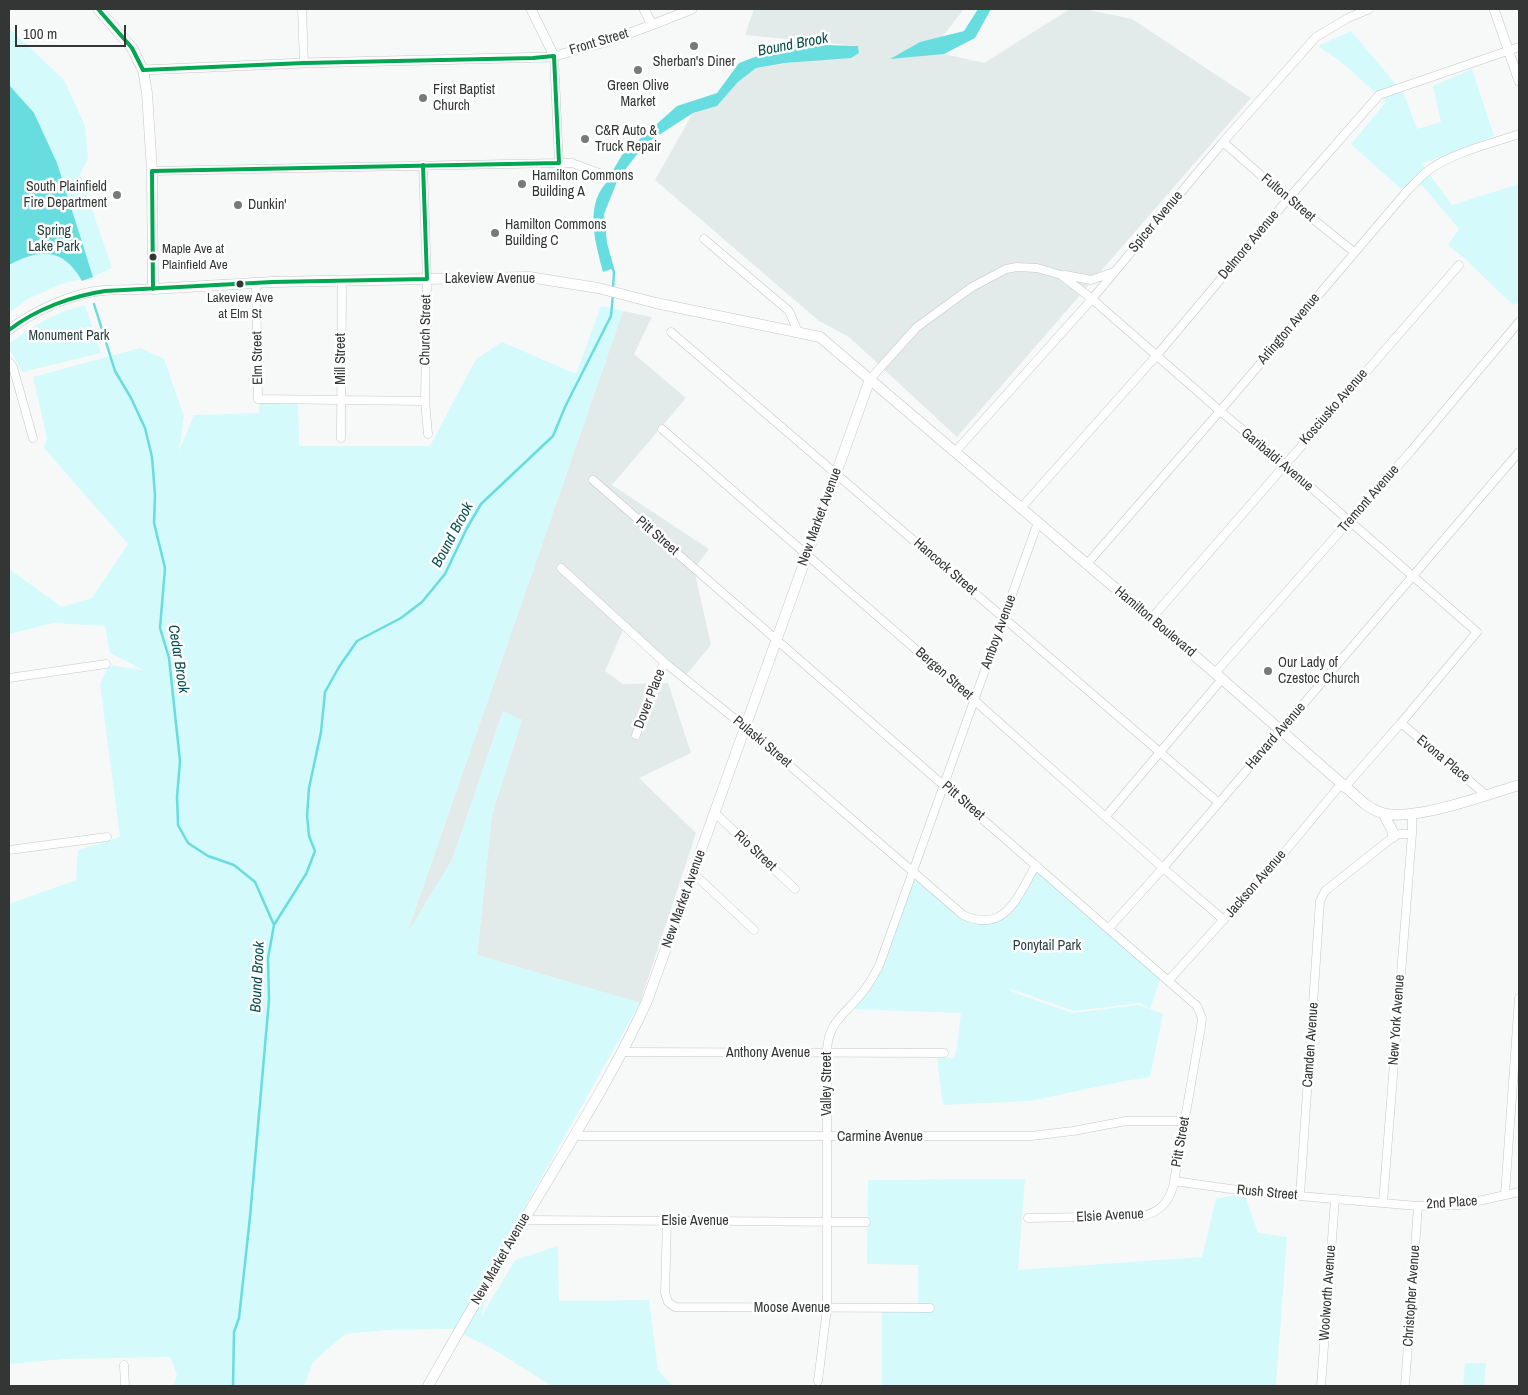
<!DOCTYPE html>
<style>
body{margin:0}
#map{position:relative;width:1528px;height:1395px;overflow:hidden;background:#f7f9f9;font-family:"Archivo Narrow",sans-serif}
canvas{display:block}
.frame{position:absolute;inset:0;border:10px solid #343636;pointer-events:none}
.scale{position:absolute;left:15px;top:25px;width:111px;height:22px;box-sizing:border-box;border:2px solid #343636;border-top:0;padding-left:6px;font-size:15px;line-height:18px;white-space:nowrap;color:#343636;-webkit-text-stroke:4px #fff;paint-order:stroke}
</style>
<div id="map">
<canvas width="1528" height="1395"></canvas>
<div class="frame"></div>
<div class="scale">100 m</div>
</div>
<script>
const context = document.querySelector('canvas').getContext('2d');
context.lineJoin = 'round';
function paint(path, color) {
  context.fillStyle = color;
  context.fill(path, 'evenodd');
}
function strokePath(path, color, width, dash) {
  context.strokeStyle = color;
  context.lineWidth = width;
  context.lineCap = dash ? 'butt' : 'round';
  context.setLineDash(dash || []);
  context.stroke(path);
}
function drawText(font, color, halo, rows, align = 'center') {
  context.font = font + ' "Archivo Narrow",sans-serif';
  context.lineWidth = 5;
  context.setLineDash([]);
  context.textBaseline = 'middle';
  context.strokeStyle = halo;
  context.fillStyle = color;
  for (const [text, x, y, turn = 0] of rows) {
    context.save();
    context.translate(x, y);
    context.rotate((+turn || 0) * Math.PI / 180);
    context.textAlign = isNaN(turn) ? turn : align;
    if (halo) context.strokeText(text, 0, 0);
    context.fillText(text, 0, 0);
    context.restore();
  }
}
paint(new Path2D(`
 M754,9H964L942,37L944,54L984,63L1070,9H1084L1132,19L1251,98L957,437L849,337L819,321L655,180L693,113L717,106L738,82L756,68L859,53L858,46L745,35Z
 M623,311L652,317L634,354L686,398L612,485L709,549L694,569L711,645L686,675L626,623L605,671L623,684L668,683L691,753L639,778L696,833L640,1003L477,955L492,814L522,720L503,711L452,860L406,936Z`), '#e2eaea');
paint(new Path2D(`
 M9,28L64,80L85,126L88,159L80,174L112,268L93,277L63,283L28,299L9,313Z
 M1351,31L1404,94L1417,129L1441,122L1433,86L1472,69L1494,136L1422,164L1452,205L1519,184V302L1513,305L1465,259L1448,245L1459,229L1422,185L1401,189L1351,144L1386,102L1340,61L1318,46Z
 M85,305L101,353L22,372L9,348V344C31,326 56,312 85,305Z
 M601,306L623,311L407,933L452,860L503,711L522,720L492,814L477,955L640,1003L498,1254L481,1317L515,1260L558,1246L559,1301L649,1300L658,1370L673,1386H552L491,1348L453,1329L385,1330L345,1334L313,1362L304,1386H173L177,1375L170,1357L65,1359L9,1364V904L76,880L78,850L120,837L100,684L109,665L143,670L110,653L105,626L54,623L9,634V569L62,607L92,598L128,544L44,448L47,438L33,377L140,348L164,359L184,416L179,451L194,415L259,413L260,401H298L299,446H430L476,359L502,342L576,374Z
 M1033,865L1162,974L1150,1009L1163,1014L1150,1077L1124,1081L1030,1101L943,1105L937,1058H953L957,1049L961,1013L851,1009L885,950L913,872L970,919L1005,914ZM1011,989L1074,1011L1140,1003L1150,1009L1138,1005L1072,1013L1010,991Z
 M1025,1179L1018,1270L1202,1257L1216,1199L1244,1193L1258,1233L1287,1237L1276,1386H882V1308H918V1265L867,1264L868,1180Z
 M1465,1363H1486L1484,1386H1463Z`), '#d4fafb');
paint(new Path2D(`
 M978,9H991L975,38L944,54L890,59L920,42L964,31Z
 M789,44L858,46L859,53L851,58L785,63L756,68L738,82L717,106L693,113L645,144L618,179L604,214L607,243L614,268L603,272C595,241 583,202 611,178L612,172L622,155L677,106L717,93L739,63Z
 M9,85L34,113L57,163L93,277L82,281C64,248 40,248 9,265Z`), '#68dddf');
strokePath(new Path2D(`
 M612,267L614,272L613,288
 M94,304L115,371L131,398L145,428L152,457L155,495L154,523L165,568L160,628L169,658L180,761L177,797L178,825L188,843L208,856L234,865L255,882L274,925
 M233,1386L234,1332L239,1318L250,1217L269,1000L268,958L274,925L306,874L315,851L309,836L307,816L309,788L321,732L325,692L339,667L357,641L401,618L422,602L445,574L467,528L481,504L553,436L565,407L611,316L613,294`), '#68dddf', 2.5);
const minor = new Path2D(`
 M302,9L304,63
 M554,56L559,163
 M1223,142L1288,199L1354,252
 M423,165L427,279L425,401L428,434
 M152,171L559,163H572L599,173
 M704,239L789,311L798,332
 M1065,275L1091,280L1114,272
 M256,283L258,399L425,401
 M671,332L1219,803
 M9,362L13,367L33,438
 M870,379L917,327L972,287L1006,269L1017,267L1037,268L1061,275L1092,299L1220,411L1284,464L1477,632L1401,723L1344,788
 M662,429L974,700L1163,868L1224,920
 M341,438L342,281
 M955,452L1092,299L1223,142L1316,37L1348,18L1369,9
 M593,480L1197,1006L1202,1018L1201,1027L1173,1187C1168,1203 1159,1212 1143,1216L1028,1218
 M1021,508L1157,355L1288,199L1379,95L1519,47
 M1087,564L1220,411L1407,191C1414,184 1421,176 1429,170C1451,153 1493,143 1519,134
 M561,568L664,662L745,727L963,915C1006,935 1018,895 1036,865
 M1151,619L1459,265
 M1215,673L1411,451L1519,322
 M9,678L106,664
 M1401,723L1486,795
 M636,735L664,662
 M715,813L795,889
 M1106,816L1222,679
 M9,850L107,837
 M693,873L754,930
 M1109,928L1163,868L1519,452
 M1169,980L1283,854L1341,784
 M622,1052L944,1053
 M574,1136H1031L1073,1131L1126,1121H1184
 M1174,1181L1252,1192L1418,1206L1460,1205L1519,1192
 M1505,1194L1519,998
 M1300,1195L1320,901L1325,891L1393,837L1399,834H1412
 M1383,1203L1412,834V814
 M523,1220L866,1222
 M667,1221L665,1293L668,1302L675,1307L930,1308
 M124,1365L125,1386
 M818,1381L827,1308V1053C827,1022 845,1015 862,993C869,985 874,975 879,966L1038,522
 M1321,1386L1335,1199
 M1405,1386L1418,1206`);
const tertiary = new Path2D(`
 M531,9L554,56
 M644,9L652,25
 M1494,9L1519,81
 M143,70L304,63L551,57L602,43L652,25L692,9
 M9,330C28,315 55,302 79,295C102,288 130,290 153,289`);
const secondary = new Path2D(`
 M98,9L132,48L143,70L147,93L152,171L153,289L272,282L529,277L598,288L656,303L820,337L1222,679L1365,804C1370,808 1376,811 1382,813C1414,822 1486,795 1519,785
 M1383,813L1392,830L1393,837
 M428,1386C465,1320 503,1255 542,1190C579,1128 617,1067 647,1001L870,379`);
strokePath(minor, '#c4c6c6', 9);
strokePath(tertiary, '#c4c6c6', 10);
strokePath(secondary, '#c4c6c6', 11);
strokePath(minor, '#fefefe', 8);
strokePath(tertiary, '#fefefe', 9);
strokePath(secondary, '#fefefe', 10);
strokePath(new Path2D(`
 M98,9L132,48L143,70
 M554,56L559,163
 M143,70L304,63L533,58L554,56
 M153,289L152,171L559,163
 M9,330C36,309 72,296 105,291L272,282L427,279L423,165`), '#00a651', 4);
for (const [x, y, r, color] of [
 [694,46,5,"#787a7a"],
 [638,70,5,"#787a7a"],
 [423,98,5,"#787a7a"],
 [585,139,5,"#787a7a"],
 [522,184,5,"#787a7a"],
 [117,195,5,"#787a7a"],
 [238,205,5,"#787a7a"],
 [495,233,5,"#787a7a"],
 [153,257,4.5,"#343636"],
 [240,284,4.5,"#343636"],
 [1268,671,5,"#787a7a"]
]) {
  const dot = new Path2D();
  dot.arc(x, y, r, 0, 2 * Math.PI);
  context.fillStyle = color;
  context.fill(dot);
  strokePath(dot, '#fff', 2);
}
drawText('13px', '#343636', '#fff', [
 ["Maple Ave at",162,250],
 ["Plainfield Ave",162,266],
 ["Lakeview Ave",240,299,"center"],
 ["at Elm St",240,315,"center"]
], 'left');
drawText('14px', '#343636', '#fff', [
 ["Front Street",599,42,-17],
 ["Fulton Street",1288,198,40],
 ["Spicer Avenue",1156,222,-50],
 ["Delmore Avenue",1249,245,-50],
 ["Lakeview Avenue",490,279],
 ["Arlington Avenue",1289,329,-50],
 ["Church Street",426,330,-89],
 ["Elm Street",258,358,-91],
 ["Mill Street",341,359,-90],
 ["Kosciusko Avenue",1334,407,-49],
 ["Garibaldi Avenue",1277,460,40],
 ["Tremont Avenue",1369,499,-49],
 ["New Market Avenue",820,517,-70],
 ["Pitt Street",657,536,41],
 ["Hancock Street",945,567,41],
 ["Hamilton Boulevard",1155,622,40],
 ["Amboy Avenue",999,632,-70],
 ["Bergen Street",944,674,41],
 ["Dover Place",650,699,-69],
 ["Harvard Avenue",1276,736,-49],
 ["Pulaski Street",762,742,40],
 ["Evona Place",1443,759,40],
 ["Pitt Street",963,801,41],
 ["Rio Street",755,851,43],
 ["Jackson Avenue",1256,884,-49],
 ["New Market Avenue",684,899,-70],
 ["New York Avenue",1397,1020,-86],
 ["Camden Avenue",1311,1045,-86],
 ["Anthony Avenue",768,1053],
 ["Valley Street",827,1084,-90],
 ["Carmine Avenue",880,1137],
 ["Pitt Street",1181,1142,-80],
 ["Rush Street",1267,1193,5],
 ["2nd Place",1452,1203,-4],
 ["Elsie Avenue",1110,1216,-3],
 ["Elsie Avenue",695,1221],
 ["New Market Avenue",501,1259,-60],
 ["Woolworth Avenue",1328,1293,-86],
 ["Christopher Avenue",1412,1296,-86],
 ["Moose Avenue",792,1308]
]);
drawText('14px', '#343636', '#fff', [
 ["Sherban's Diner",694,62,"center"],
 ["Green Olive",638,86,"center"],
 ["Market",638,102,"center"],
 ["First Baptist",433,90],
 ["Church",433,106],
 ["C&R Auto &",595,131],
 ["Truck Repair",595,147],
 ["Hamilton Commons",532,176],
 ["Building A",532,192],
 ["South Plainfield",107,187,"right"],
 ["Fire Department",107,203,"right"],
 ["Dunkin'",248,205],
 ["Hamilton Commons",505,225],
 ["Building C",505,241],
 ["Our Lady of",1278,663],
 ["Czestoc Church",1278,679]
], 'left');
drawText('14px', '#263f40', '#fff', [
 ["Spring",54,231],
 ["Lake Park",54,247],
 ["Monument Park",69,336],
 ["Ponytail Park",1047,946]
]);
drawText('italic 15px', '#0a4f50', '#fff', [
 ["Bound Brook",793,45,-11],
 ["Bound Brook",453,535,-62],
 ["Cedar Brook",178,659,81],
 ["Bound Brook",258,977,-87]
]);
</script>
